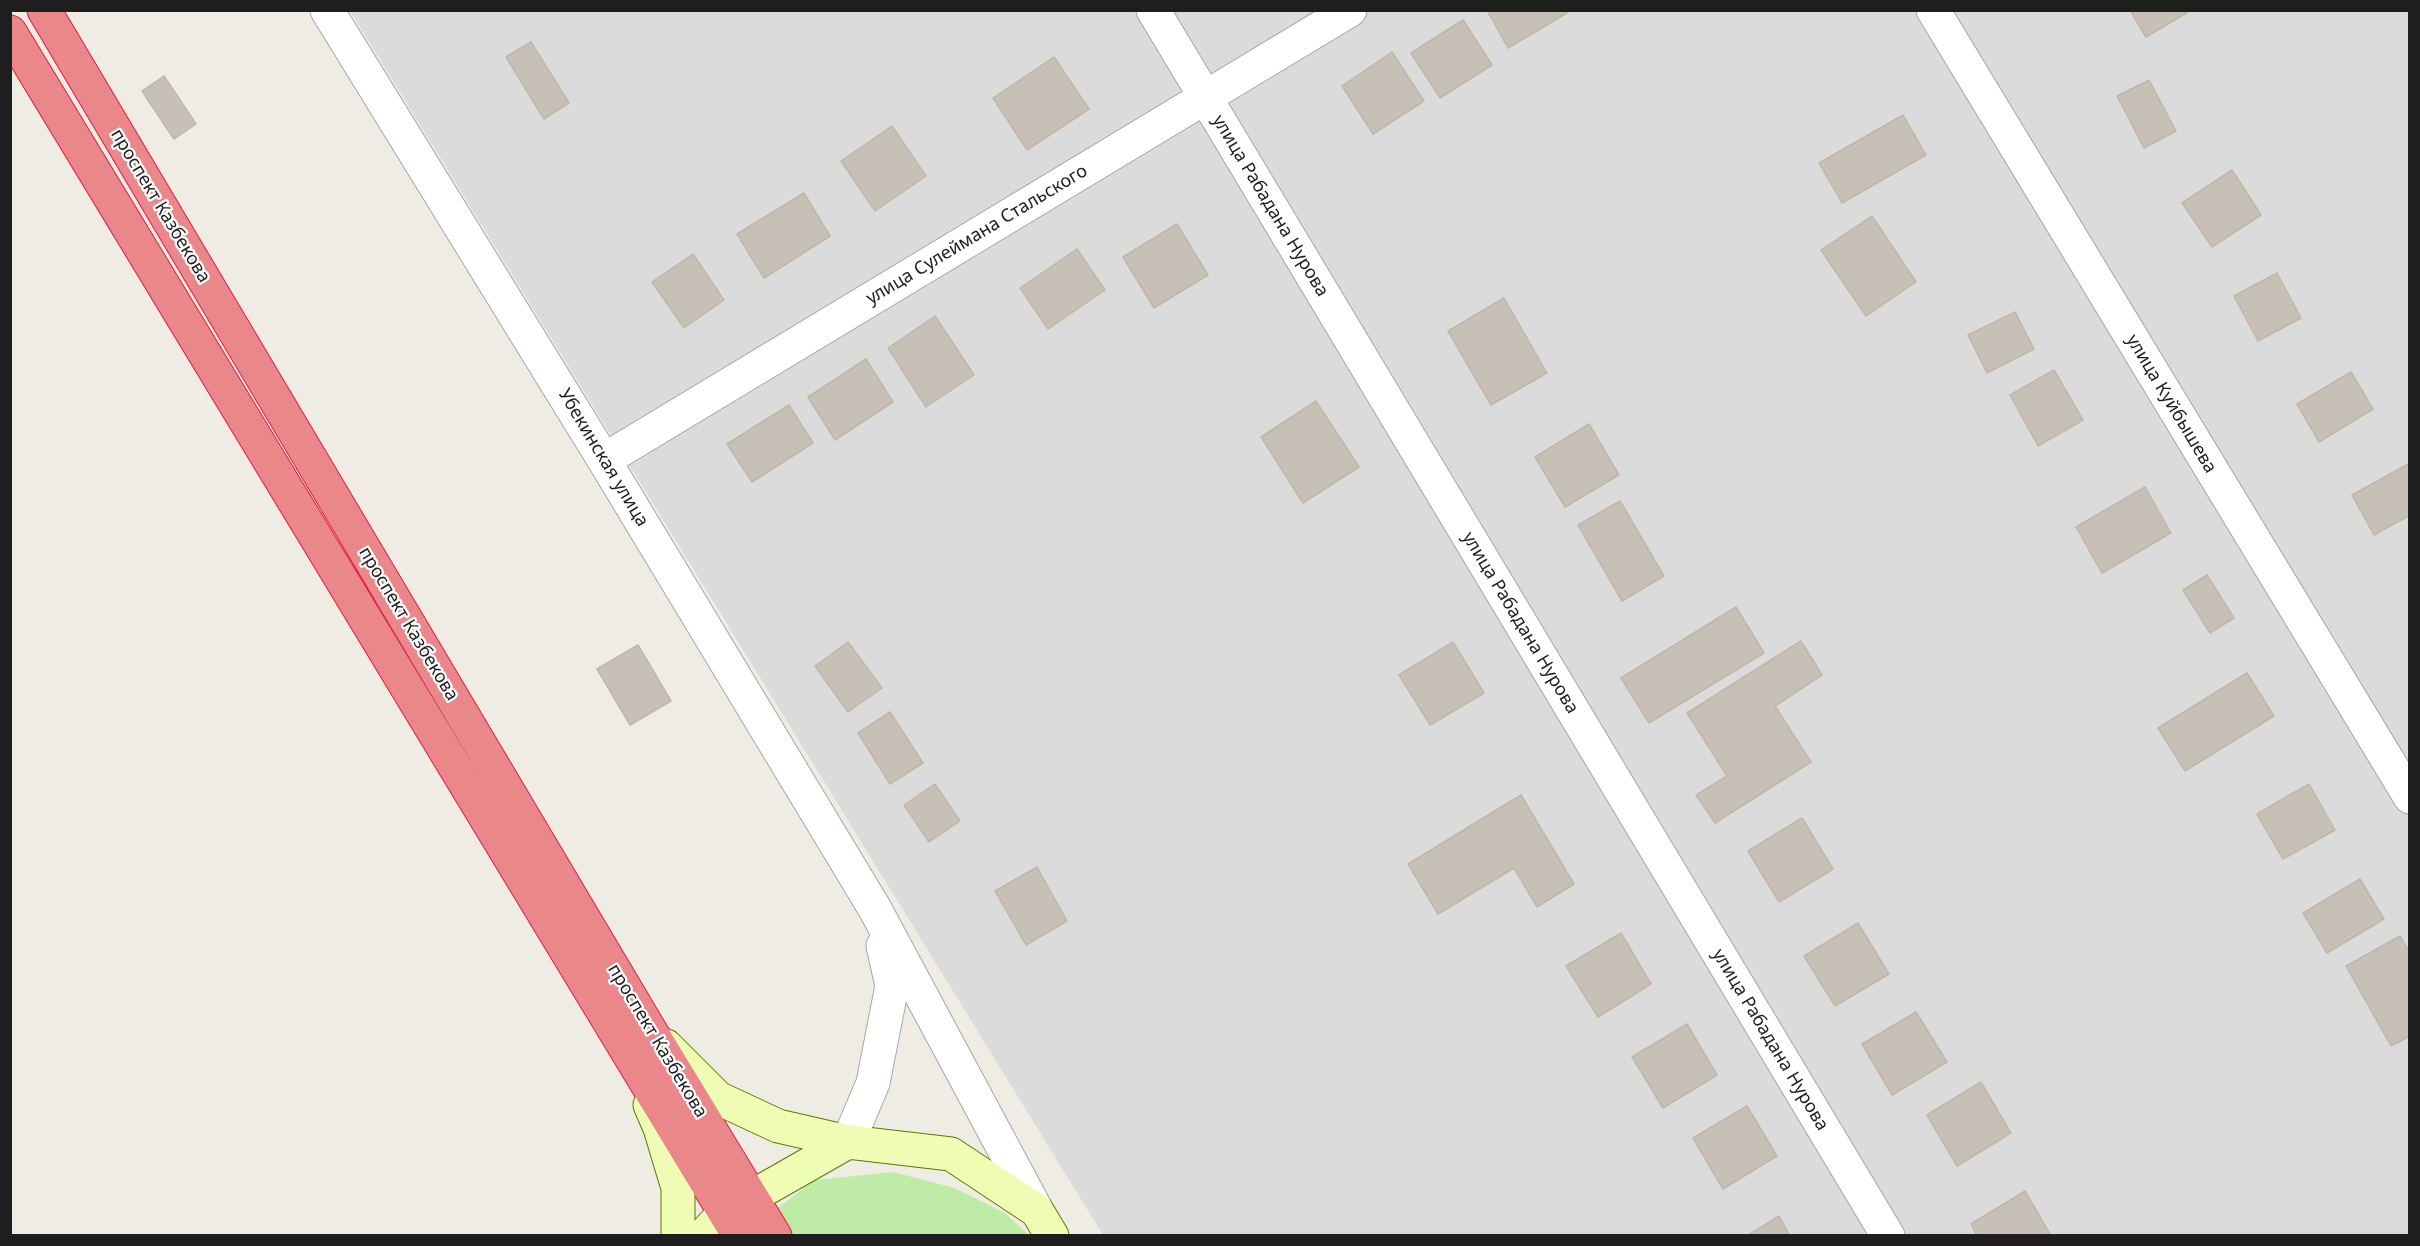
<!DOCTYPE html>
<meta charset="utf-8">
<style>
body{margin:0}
#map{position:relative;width:2420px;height:1246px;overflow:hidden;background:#efede3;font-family:"Noto Sans",sans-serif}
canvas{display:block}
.frame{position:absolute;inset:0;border:12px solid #1e1e1e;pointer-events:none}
</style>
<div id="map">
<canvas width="2420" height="1246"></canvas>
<div class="frame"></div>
</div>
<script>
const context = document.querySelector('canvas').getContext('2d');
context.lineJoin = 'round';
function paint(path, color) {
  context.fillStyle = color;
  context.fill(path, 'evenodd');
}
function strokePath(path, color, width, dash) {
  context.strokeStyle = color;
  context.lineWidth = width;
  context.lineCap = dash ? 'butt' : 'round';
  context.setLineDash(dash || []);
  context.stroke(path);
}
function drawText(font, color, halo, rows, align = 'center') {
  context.font = font + ' "Noto Sans",sans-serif';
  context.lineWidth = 4.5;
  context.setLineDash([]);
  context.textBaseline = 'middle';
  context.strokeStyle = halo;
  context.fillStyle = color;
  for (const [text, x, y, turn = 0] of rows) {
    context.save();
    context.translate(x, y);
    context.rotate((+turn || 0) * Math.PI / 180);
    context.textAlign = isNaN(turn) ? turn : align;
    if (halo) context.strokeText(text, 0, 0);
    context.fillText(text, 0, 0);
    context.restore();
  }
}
paint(new Path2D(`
 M350,11H2409V1235H1103Z`), '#dcdbdb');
paint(new Path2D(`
 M893,1172L955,1188L1005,1213L1029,1235H790L775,1210L815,1180Z`), '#beeca7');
const building = new Path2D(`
 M1487,10H1566L1567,13L1508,48Z
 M2130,10H2187L2188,12L2146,37Z
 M1463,20L1492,65L1440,98L1411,53Z
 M531,42L569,103L544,119L506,57Z
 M1392,52L1424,101L1373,134L1342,86Z
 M1054,57L1089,109L1027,150L993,98Z
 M164,76L196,124L174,139L142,91Z
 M2149,80L2176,131L2144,148L2117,96Z
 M1903,115L1926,155L1842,203L1819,163Z
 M892,126L926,176L875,211L841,161Z
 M2232,170L2261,215L2212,247L2182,203Z
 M804,193L830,236L764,278L737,234Z
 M1872,216L1916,282L1866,316L1821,250Z
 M1177,224L1208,275L1154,308L1123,257Z
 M1077,249L1105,290L1048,329L1020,288Z
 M693,254L724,300L684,328L652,282Z
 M2277,273L2301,318L2258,341L2234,296Z
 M1504,298L1547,373L1491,405L1448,331Z
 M2015,312L2034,349L1987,373L1968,335Z
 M935,316L974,375L926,407L888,348Z
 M866,359L893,402L835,440L808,397Z
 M2054,370L2083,420L2038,446L2010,395Z
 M2351,372L2373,409L2319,442L2297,404Z
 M1316,401L1359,467L1303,503L1261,437Z
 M789,405L813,443L752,482L727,444Z
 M1589,424L1619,475L1565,507L1535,457Z
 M2410,463V515L2374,535L2352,495Z
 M2145,487L2171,533L2102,573L2076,527Z
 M1620,501L1664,576L1622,601L1578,525Z
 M2207,575L2234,618L2210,633L2183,590Z
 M1736,607L1764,653L1649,723L1621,678Z
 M1801,641L1822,675L1775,706L1811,762L1715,823L1696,795L1727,776L1687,713Z
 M848,642L882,688L848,712L815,666Z
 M1453,642L1484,693L1430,725L1399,675Z
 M638,645L671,701L630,725L597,669Z
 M2247,673L2274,716L2185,771L2158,728Z
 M890,712L923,763L890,784L858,733Z
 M935,784L960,821L929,842L904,805Z
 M2309,784L2335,830L2283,859L2257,814Z
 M1521,795L1574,884L1537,907L1514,868L1438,914L1408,864Z
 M1802,818L1833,869L1779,902L1748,851Z
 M1037,867L1067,921L1026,945L995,891Z
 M2360,879L2384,919L2327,953L2303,913Z
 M1858,923L1889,974L1835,1006L1804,956Z
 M1621,933L1651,984L1598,1017L1566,966Z
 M2400,936L2410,953V1036L2391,1046L2346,966Z
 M1916,1012L1947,1062L1892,1095L1862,1044Z
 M1687,1024L1717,1075L1663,1108L1632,1057Z
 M1981,1082L2011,1133L1957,1166L1927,1115Z
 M1747,1106L1777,1156L1723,1189L1693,1138Z
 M2025,1191L2051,1236H1977L1971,1224Z
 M1779,1216L1790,1236H1747Z`);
paint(building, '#c7c0b6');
strokePath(building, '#c2b6a5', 1.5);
const street = new Path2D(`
 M327,10L604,460L875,909L1037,1211
 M1153,10L1888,1236
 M1933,10L2410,797
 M604,460L1350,10
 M848,1142L873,1083L892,986L883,946`);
const secondary = new Path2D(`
 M666,1046L718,1098L778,1126L848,1142
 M650,1105L660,1128L678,1188V1236
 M703,1236L725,1212L848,1142L951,1154L1037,1211L1052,1236`);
const highway = new Path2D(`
 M44,10L648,1027L775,1236
 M10,32L739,1236`);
strokePath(street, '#a5a5a5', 35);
strokePath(secondary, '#5a7a00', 35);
strokePath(highway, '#e21c42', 35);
strokePath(street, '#fff', 33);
strokePath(secondary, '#eefcb4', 33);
strokePath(highway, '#ea878b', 33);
drawText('18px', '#1e1e1e', '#fff', [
 ["проспект Казбекова",160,206,59],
 ["улица Рабадана Нурова",1270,206,59],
 ["улица Сулеймана Стальского",977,235,-31],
 ["улица Куйбышева",2171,404,59],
 ["Убекинская улица",603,458,59],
 ["улица Рабадана Нурова",1520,623,59],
 ["проспект Казбекова",408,624,59],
 ["улица Рабадана Нурова",1770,1040,59],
 ["проспект Казбекова",657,1041,59]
]);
</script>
